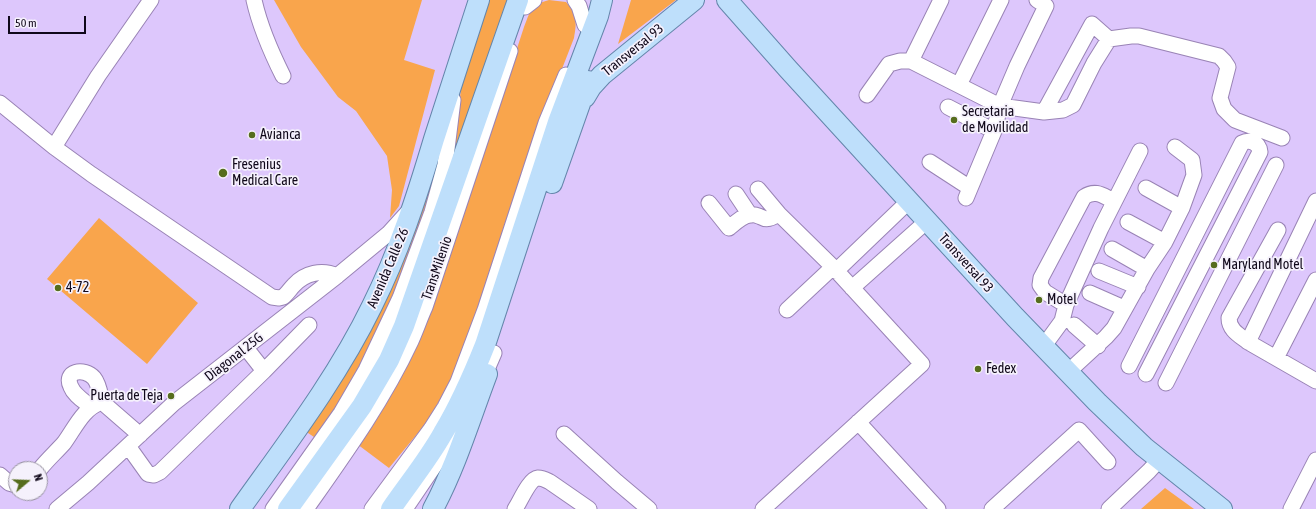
<!DOCTYPE html>
<style>
body{margin:0}
#map{position:relative;width:1316px;height:509px;overflow:hidden;background:#ddc7fc;font-family:"Asap Condensed",sans-serif}
canvas{display:block}
.north{position:absolute;left:8px;top:461px;width:40px;height:40px;box-sizing:border-box;background:#f5f1fc;border:1px solid #9994a2;border-radius:50%;rotate:71deg;font-size:11px;font-weight:700;line-height:16px;text-align:center;color:#10081a}
.north::after{content:'';display:block;margin:auto;width:14px;height:18px;background:#566d1d;clip-path:polygon(50% 0,100% 100%,50% 72%,0 100%)}
.scale{position:absolute;left:8px;top:16px;width:78px;height:18px;box-sizing:border-box;border:2px solid #10081a;border-top:0;padding-left:5px;font-size:12px;line-height:14px;white-space:nowrap;color:#10081a;-webkit-text-stroke:3px #f5f1fc;paint-order:stroke}
</style>
<div id="map">
<canvas width="1316" height="509"></canvas>
<div class="north">N</div>
<div class="scale">50 m</div>
</div>
<script>
const context = document.querySelector('canvas').getContext('2d');
context.lineJoin = 'round';
function paint(path, color) {
  context.fillStyle = color;
  context.fill(path, 'evenodd');
}
function strokePath(path, color, width, dash) {
  context.strokeStyle = color;
  context.lineWidth = width;
  context.lineCap = dash ? 'butt' : 'round';
  context.setLineDash(dash || []);
  context.stroke(path);
}
function drawText(font, color, halo, rows, align = 'center') {
  context.font = font + ' "Asap Condensed",sans-serif';
  context.lineWidth = 3.5;
  context.setLineDash([]);
  context.textBaseline = 'middle';
  context.strokeStyle = halo;
  context.fillStyle = color;
  for (const [text, x, y, turn = 0] of rows) {
    context.save();
    context.translate(x, y);
    context.rotate((+turn || 0) * Math.PI / 180);
    context.textAlign = isNaN(turn) ? turn : align;
    if (halo) context.strokeText(text, 0, 0);
    context.fillText(text, 0, 0);
    context.restore();
  }
}
paint(new Path2D(`
 M274,0H422L404,60L435,70L399,206L390,218L392,190L387,156L356,111L338,97L301,47Z
 M487,0H512L466,136L450,161L456,128L463,74Z
 M549,0L566,2C577,15 577,22 574,38L530,151L469,337L452,379L427,422L389,468L357,444L380,413L411,359L434,296L479,165L524,27C531,10 530,5 549,0Z
 M631,0H676L618,44Z
 M439,153L431,190L396,292L371,346L336,409L317,439L305,431Z
 M99,218L198,303L147,364L47,279Z
 M1165,488L1194,509H1141Z`), '#f9a54c');
const minor = new Path2D(`
 M254,0C260,27 271,52 283,76
 M575,0L579,6L585,25
 M941,0L911,61L1000,106L1017,66L1046,6L1037,0
 M525,7L534,0
 M959,85L1001,0
 M867,95L889,64L900,61H911
 M0,103L54,147L91,174L272,297L279,298L283,297C287,294 290,289 294,285C305,273 322,269 337,276
 M948,107L994,131
 M1044,112L1063,110L1073,105L1094,63L1109,39
 M54,147L98,76L151,0
 M930,162L970,188
 M1146,188L1182,208
 M758,189L779,214L833,267L922,364L763,509
 M736,194L750,215
 M966,198L994,131L1000,106L1044,112L1092,24L1109,39L1131,36H1139L1219,56L1224,61L1228,67L1220,98L1224,109L1235,120L1282,138
 M1316,201L1248,342L1316,381
 M709,203L729,228C735,223 743,215 751,215C755,214 758,216 761,217C768,221 773,217 779,214
 M1128,222L1165,242
 M1112,249L1147,269
 M836,271L909,201
 M1099,271L1138,287
 M852,288L927,221
 M1090,293L1124,308
 M1066,305L1045,292L1040,285L1041,278L1084,197C1096,189 1103,196 1114,201
 M787,310L833,267
 M1074,325L1098,346
 M1248,342C1239,335 1229,330 1229,318L1278,230
 M1043,347L1062,321L1066,305L1101,228L1140,151
 M1276,358L1316,280
 M1129,366L1242,143C1249,139 1259,142 1260,152L1146,374
 M264,371L309,325
 M1068,372L1106,337L1114,328L1147,269L1165,242L1182,208L1194,175L1192,160L1175,147
 M481,383L494,353
 M1166,383L1276,165
 M91,407C84,401 74,395 71,387C63,371 84,367 94,378C99,384 100,393 102,402
 M858,422L938,509
 M564,434L617,482L649,509
 M128,446L148,474L154,475L160,472L264,371L246,348
 M40,469C47,460 56,452 64,443C75,428 83,408 102,402L140,435
 M0,475L9,483L16,485
 M57,509L88,483L174,403L337,276L389,233L408,212
 M273,509L341,413L366,370L400,298L432,212L445,165L453,100
 M306,509C344,455 383,401 411,341C416,330 420,318 425,307L510,51
 M372,509L431,429L445,407L458,382L485,310L546,123L566,75
 M405,509L447,447L462,419
 M515,509C520,502 529,479 538,478C543,478 546,480 550,482L589,509
 M992,509L1079,430L1108,462
 M1109,509L1149,471L1159,460
 M1291,509L1316,460`);
const major = new Path2D(`
 M727,0L788,69L1015,317L1097,402L1144,447L1222,509
 M585,97L591,87L602,75L694,0
 M552,183L588,81
 M240,509C287,443 337,378 372,306C399,252 417,196 434,139C449,92 464,46 479,0
 M288,509L362,406L389,360L404,326L518,0
 M391,509C408,484 428,460 443,433C460,405 473,375 485,345L558,122L598,16L602,0
 M433,509C456,466 470,419 487,374`);
strokePath(minor, '#9983b5', 17);
strokePath(major, '#6486ab', 22);
strokePath(minor, '#fff', 15);
strokePath(major, '#bedffb', 20);
for (const [x, y, r, color] of [
 [954,120,4,"#566d1d"],
 [252,135,4,"#566d1d"],
 [223,173,5,"#566d1d"],
 [1214,265,4,"#566d1d"],
 [58,288,4,"#566d1d"],
 [1039,300,4,"#566d1d"],
 [978,369,4,"#566d1d"],
 [171,396,4,"#566d1d"]
]) {
  const dot = new Path2D();
  dot.arc(x, y, r, 0, 2 * Math.PI);
  context.fillStyle = color;
  context.fill(dot);
  strokePath(dot, '#f5f1fc', 1.5);
}
drawText('14px', '#10081a', '#f5f1fc', [
 ["Transversal 93",633,50,-39],
 ["Transversal 93",966,263,48],
 ["Avenida Calle 26",388,268,-67],
 ["TransMilenio",437,268,-71],
 ["Diagonal 25G",234,357,-38]
]);
drawText('14px', '#10081a', '#f5f1fc', [
 ["Secretaria",962,112],
 ["de Movilidad",962,128],
 ["Avianca",260,135],
 ["Fresenius",232,165],
 ["Medical Care",232,181],
 ["Maryland Motel",1222,265],
 ["4-72",66,288],
 ["Motel",1047,300],
 ["Fedex",986,369],
 ["Puerta de Teja",163,396,"right"]
], 'left');
</script>
